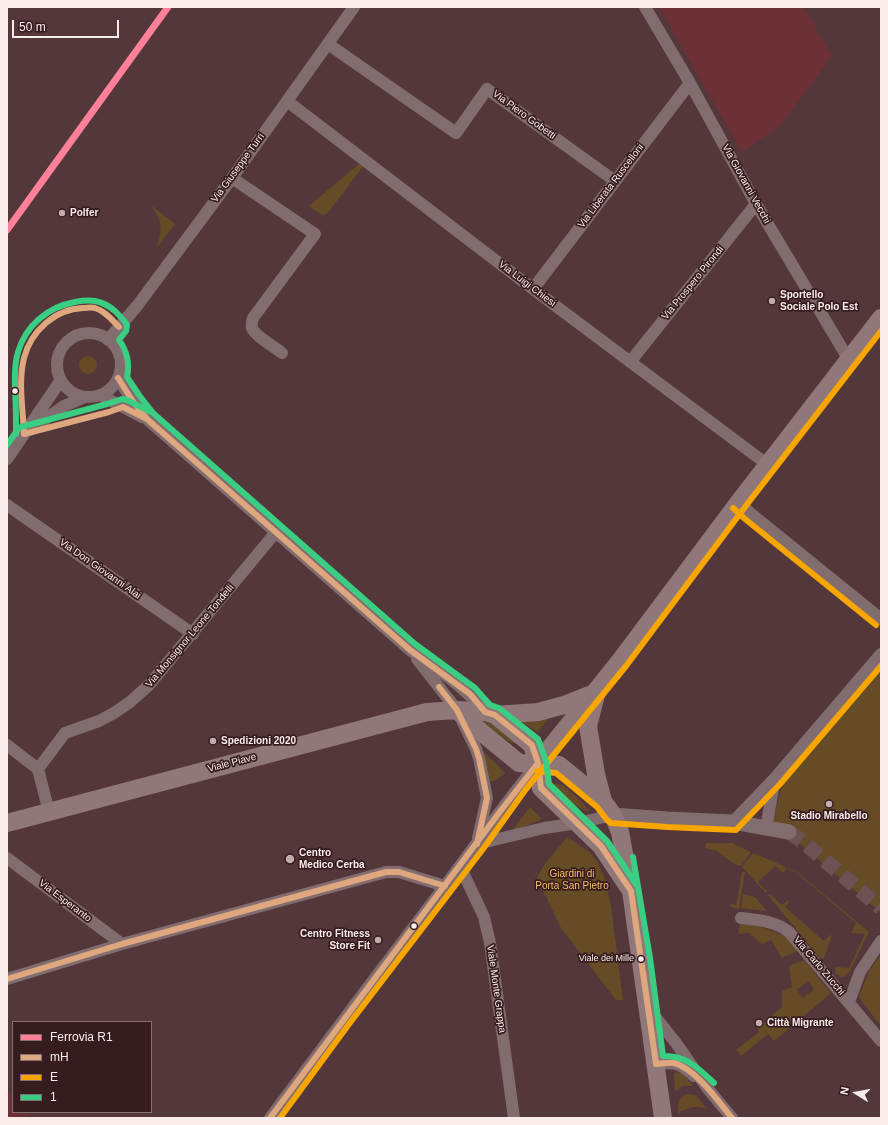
<!DOCTYPE html>
<meta charset="utf-8">
<style>
body{margin:0}
#map{position:relative;width:888px;height:1125px;overflow:hidden;background:#54373a;font-family:Arial,sans-serif}
canvas{display:block}
.frame{position:absolute;inset:0;border:8px solid #fbecec;pointer-events:none}
.legend{position:absolute;left:12px;top:1021px;width:140px;height:92px;box-sizing:border-box;background:#361c1e;border:1px solid #856f70;margin:0;padding:5px 7px;list-style:none;font-size:12px;color:#fbecec}
.legend li{display:flex;align-items:center;gap:8px;height:20px}
.legend b{width:20px;border:1px solid #856f70}
.north{position:absolute;left:836px;top:1073px;width:40px;height:40px;-webkit-text-stroke:3px #361c1e;paint-order:stroke;rotate:281deg;font-size:11px;font-weight:700;line-height:16px;text-align:center;color:#fbecec}
.north::after{content:'';display:block;margin:auto;width:14px;height:18px;background:#fbecec;clip-path:polygon(50% 0,100% 100%,50% 72%,0 100%)}
.scale{position:absolute;left:12px;top:20px;width:107px;height:18px;box-sizing:border-box;border:2px solid #fbecec;border-top:0;padding-left:5px;font-size:12px;line-height:14px;white-space:nowrap;color:#fbecec;-webkit-text-stroke:3px #361c1e;paint-order:stroke}
</style>
<div id="map">
<canvas width="888" height="1125"></canvas>
<div class="frame"></div>
<ul class="legend">
<li><b style="height:5px;background:#ff8098"></b>Ferrovia R1</li>
<li><b style="height:5px;background:#dfa77e"></b>mH</li>
<li><b style="height:5px;background:#f7a600"></b>E</li>
<li><b style="height:5px;background:#3ace82"></b>1</li>
</ul>
<div class="north">N</div>
<div class="scale">50 m</div>
</div>
<script>
const context = document.querySelector('canvas').getContext('2d');
context.lineJoin = 'round';
function paint(path, color) {
  context.fillStyle = color;
  context.fill(path, 'evenodd');
}
function strokePath(path, color, width, dash) {
  context.strokeStyle = color;
  context.lineWidth = width;
  context.lineCap = dash ? 'butt' : 'round';
  context.setLineDash(dash || []);
  context.stroke(path);
}
function drawText(font, color, halo, rows, align = 'center') {
  context.font = font + ' Arial,sans-serif';
  context.lineWidth = 3.5;
  context.setLineDash([]);
  context.textBaseline = 'middle';
  context.strokeStyle = halo;
  context.fillStyle = color;
  for (const [text, x, y, turn = 0] of rows) {
    context.save();
    context.translate(x, y);
    context.rotate((+turn || 0) * Math.PI / 180);
    context.textAlign = isNaN(turn) ? turn : align;
    if (halo) context.strokeText(text, 0, 0);
    context.fillText(text, 0, 0);
    context.restore();
  }
}
paint(new Path2D(`
 M659,7H804L832,56L780,126L742,152Z
 M7,1091L13,1096V1112H26L31,1118H7Z`), '#6b3137');
paint(new Path2D(`
 M360,163L364,165L327,214L322,215L309,206Z
 M148,203L175,224L156,249C163,232 163,216 148,203Z
 M79 365a9 9 0 1 1 18 0a9 9 0 1 1-18 0Z
 M881,671V913L773,821L781,788Z
 M552,714L538,732L517,719Z
 M482,722L493,723L520,745L508,741Z
 M484,752L505,773L496,780L490,782Z
 M552,783L563,785L582,802L590,812C573,806 561,798 552,783Z
 M530,807L542,819L511,832Z
 M567,837L591,853L598,863L605,879L611,906L623,1000H616L561,928L537,878L544,865Z
 M706,843H732L751,852L741,866L736,865L716,851L705,848Z
 M753,853L796,871L869,932L850,971L846,976L841,977L835,973L836,967L849,968L865,934L851,933L856,923L796,872L787,868L783,873L775,866L758,882L767,891L766,893L742,867Z
 M742,872H745L739,909L731,907V904L736,905Z
 M743,894L755,897L767,911L741,908Z
 M770,894L782,905L789,900V902L785,907L824,941L830,935L832,936L824,958H820L768,895Z
 M740,923L762,927L786,937L798,951L782,958L771,940L762,944L749,933L738,934Z
 M881,955V1026L860,999L859,996L870,969Z
 M802,961H805L831,993L774,1041L768,1034L741,1056L736,1050L759,1032L757,1028L782,1007V991L792,987L789,966ZM808,981L814,989L803,998L797,990Z
 M676,1072C684,1072 688,1081 693,1086H682L675,1092L674,1074Z
 M687,1094L696,1095L707,1109C698,1104 689,1108 681,1111L678,1115C678,1106 677,1098 687,1094Z`), '#664b27');
strokePath(new Path2D(`
 M789,832L802,841L881,908`), '#6d5255', 15, [15, 8]);
strokePath(new Path2D(`
 M645,7L690,83L756,204L849,360
 M328,44L456,133L487,89L615,181
 M287,101L533,289L768,465
 M232,178L315,234L253,318C252,321 251,324 252,328C255,336 275,347 282,353
 M533,289L690,83
 M57 365a32 32 0 1 1 64 0a32 32 0 1 1-64 0Z
 M108,340L137,306L232,178L354,7
 M630,362L756,204
 M118,378L132,400L147,419L410,650C438,669 463,686 485,712
 M100,395L142,417
 M30,430L64,406L85,397
 M7,459L61,380
 M739,502L750,513L881,619
 M7,505L193,634
 M417,659L457,710L476,749L479,758L487,798L478,838
 M7,745L38,769L49,812
 M38,769L65,733L99,721L114,713L130,702L149,685L276,532
 M733,822L775,778L881,654
 M766,828L775,778
 M477,844L544,828L578,823L613,815
 M7,858L122,944
 M460,866L484,917L490,943L514,1118
 M741,918C758,920 775,921 789,932L881,1041
 M7,979L122,944L386,872H399L445,886
 M849,1002L860,972L881,941
 M649,1009L676,1043L708,1089L732,1118
 M656,1064C675,1062 680,1063 694,1076
 M270,1118C328,1040 386,963 445,886C476,845 505,803 538,763`), '#816d6f', 12);
strokePath(new Path2D(`
 M613,815L667,819L733,822L789,832`), '#816d6f', 15);
strokePath(new Path2D(`
 M596,695L588,726L596,774L603,801
 M457,710L480,731L519,763L559,765L603,801L613,815L620,832L631,891L663,1118
 M495,715L538,712L564,705L594,693
 M538,763L620,661L739,502L881,318
 M7,823L427,712L457,710L485,712L495,715L532,745L538,763L541,788L601,846L631,891`), '#907779', 18);
strokePath(new Path2D(`
 M118,378L132,400L147,419L410,650L470,694L485,712L495,715L532,745L538,763L541,788L601,846L631,891L648,1008
 M24,434C23,409 18,382 24,358C31,331 55,309 83,308C87,308 91,307 95,308C105,311 112,320 119,327
 M24,434L109,412L123,407L147,419
 M439,687L457,710L476,749L479,758L487,798L477,844
 M643,972L656,1064C662,1064 669,1062 674,1063C695,1068 719,1102 732,1118
 M7,979L122,944L386,872H399L445,886
 M270,1118L502,809L538,763`), '#dfa77e', 6);
strokePath(new Path2D(`
 M733,508L745,519L876,625
 M537,771L556,773L597,807L607,820L611,823L667,827L736,830L781,783L881,666
 M280,1118L349,1024L483,849L526,789L626,666L745,507L881,331`), '#f7a600', 6);
strokePath(new Path2D(`
 M16,434C16,419 16,403 15,388C15,376 14,364 18,352C26,325 48,307 75,302C91,299 102,300 115,311C119,315 124,320 127,325L126,331L119,340C127,351 130,363 127,377L139,395L153,413L415,644L475,688L490,705L499,708L538,739L546,761L549,784L607,841L638,887
 M7,445L18,429L21,427L107,404L122,399L127,400L151,412
 M633,857L650,958L663,1056C686,1055 698,1068 714,1083`), '#3ace82', 6);
strokePath(new Path2D(`
 M7,230L168,7`), '#ff8098', 7);
for (const [x, y, r, color] of [
 [62,213,4,"#c1adae"],
 [772,301,4,"#c1adae"],
 [15,391,3.5,"#fbecec"],
 [213,741,4,"#c1adae"],
 [829,804,4,"#c1adae"],
 [290,859,5,"#c1adae"],
 [414,926,3.5,"#fbecec"],
 [378,940,4,"#c1adae"],
 [641,959,3.5,"#fbecec"],
 [759,1023,4,"#c1adae"]
]) {
  const dot = new Path2D();
  dot.arc(x, y, r, 0, 2 * Math.PI);
  context.fillStyle = color;
  context.fill(dot);
  strokePath(dot, '#361c1e', 1.5);
}
drawText('9px', '#fbecec', '#361c1e', [
 ["Viale dei Mille",634,959]
], 'right');
drawText('10px', '#fbecec', '#361c1e', [
 ["Via Piero Gobetti",524,115,36],
 ["Via Giuseppe Turri",238,168,-54],
 ["Via Giovanni Vecchi",746,184,61],
 ["Via Liberata Ruscelloni",611,186,-53],
 ["Via Prospero Pirondi",693,283,-51],
 ["Via Luigi Chiesi",527,284,37],
 ["Via Don Giovanni Alai",100,569,35],
 ["Via Monsignor Leone Tondelli",190,636,-50],
 ["Viale Piave",232,763,-15],
 ["Via Esperanto",65,901,37],
 ["Via Carlo Zucchi",819,966,50],
 ["Viale Monte Grappa",496,989,82]
]);
drawText('bold 10px', '#fbecec', '#361c1e', [
 ["Polfer",70,213],
 ["Sportello",780,295],
 ["Sociale Polo Est",780,307],
 ["Spedizioni 2020",221,741],
 ["Stadio Mirabello",829,816,"center"],
 ["Centro",299,853],
 ["Medico Cerba",299,865],
 ["Centro Fitness",370,934,"right"],
 ["Store Fit",370,946,"right"],
 ["Città Migrante",767,1023]
], 'left');
drawText('10px', '#fabf65', '#361c1e', [
 ["Giardini di",572,874],
 ["Porta San Pietro",572,886]
]);
</script>
